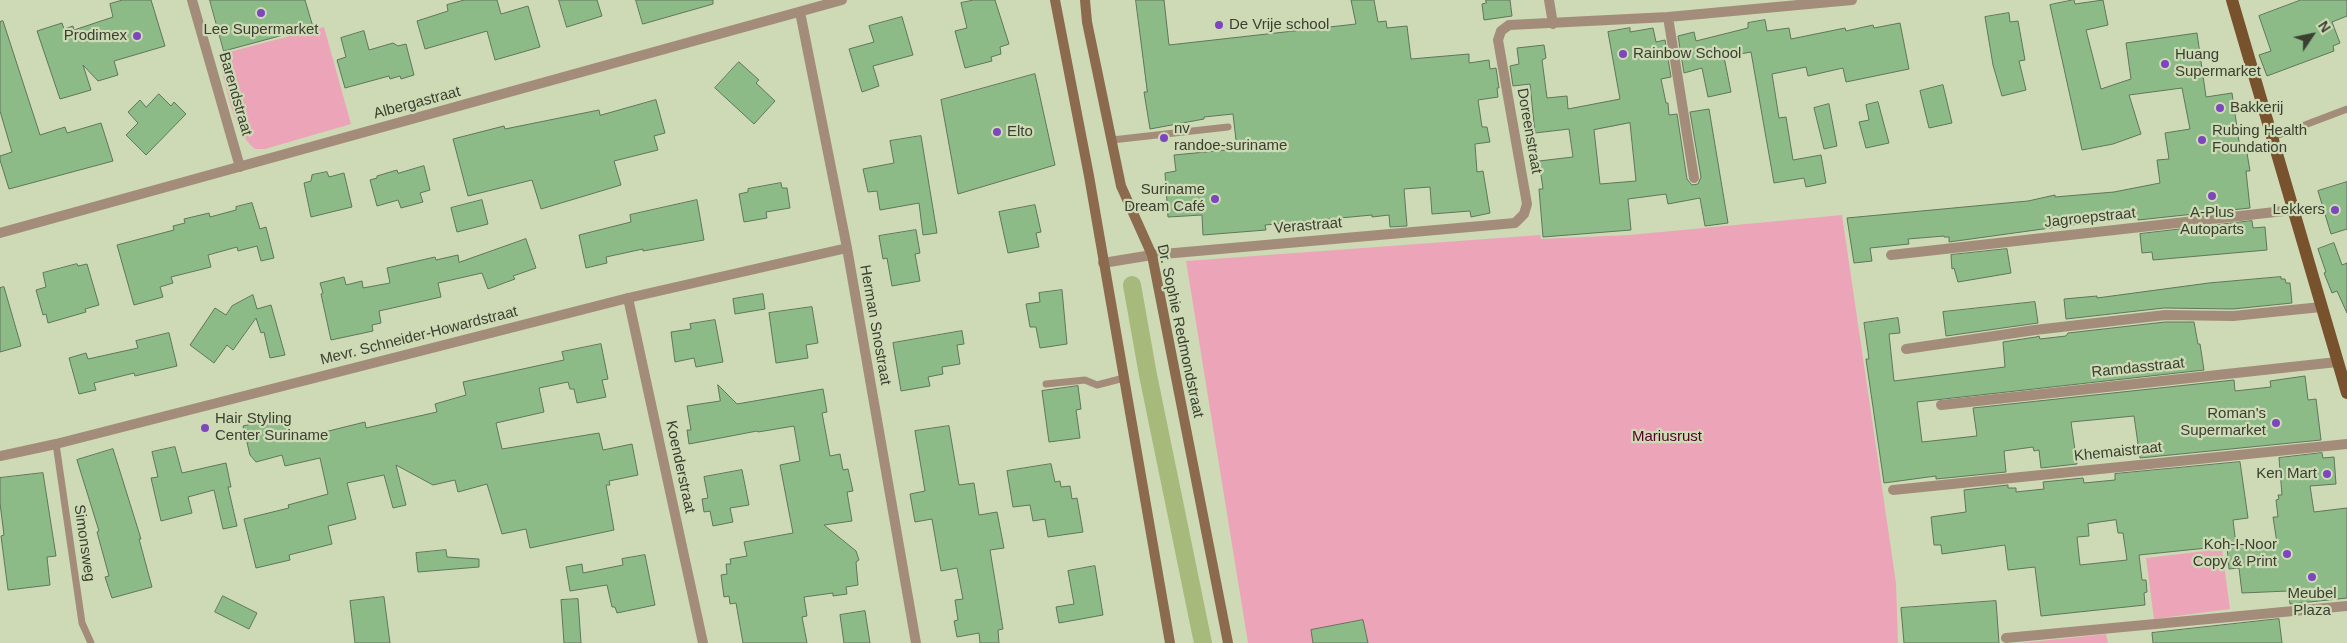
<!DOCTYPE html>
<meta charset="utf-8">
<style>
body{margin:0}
#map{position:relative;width:2347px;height:643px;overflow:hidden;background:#cedab5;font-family:Helvetica,sans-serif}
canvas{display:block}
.north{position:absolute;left:2287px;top:10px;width:50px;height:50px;-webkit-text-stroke:4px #cedab5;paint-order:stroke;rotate:56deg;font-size:14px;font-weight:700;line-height:20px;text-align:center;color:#3a3f30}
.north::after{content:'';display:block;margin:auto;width:18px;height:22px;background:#3a3f30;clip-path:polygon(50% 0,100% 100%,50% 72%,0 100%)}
</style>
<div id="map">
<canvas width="2347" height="643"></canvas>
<div class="north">N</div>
</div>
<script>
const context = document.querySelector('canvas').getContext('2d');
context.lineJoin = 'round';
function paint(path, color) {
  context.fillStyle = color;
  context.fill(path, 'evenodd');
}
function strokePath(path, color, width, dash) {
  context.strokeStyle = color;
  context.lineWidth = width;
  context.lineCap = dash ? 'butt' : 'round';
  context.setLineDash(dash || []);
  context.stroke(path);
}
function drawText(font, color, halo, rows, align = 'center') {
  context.font = font + ' Helvetica,sans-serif';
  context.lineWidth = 4.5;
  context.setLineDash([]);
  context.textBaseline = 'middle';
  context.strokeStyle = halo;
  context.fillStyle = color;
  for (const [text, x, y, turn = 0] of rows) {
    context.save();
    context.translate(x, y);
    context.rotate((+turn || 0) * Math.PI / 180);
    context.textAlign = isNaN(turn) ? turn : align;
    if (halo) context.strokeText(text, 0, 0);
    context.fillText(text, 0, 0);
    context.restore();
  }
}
paint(new Path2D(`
 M324,27L351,124L265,149H255C232,131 226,83 218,55Z
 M1842,215L1896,583L1898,643H1248L1186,261L1540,235L1541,239L1629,235Z
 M2222,549L2230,609L2154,619L2146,558Z
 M2106,634L2108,643H2021Z`), '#eca5b8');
strokePath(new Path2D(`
 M1132,285L1148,375L1203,643`), '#a7ba7c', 18);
const building = new Path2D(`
 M123,0H151L165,46L114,61L118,75L98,81L83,65L91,90L60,99L37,31L62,23L64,29L73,26L74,30L113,17L110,4Z
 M210,0H305L313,27L224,51Z
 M465,0H497L501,14L528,6L540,47L495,60L487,31L425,49L417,21L448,11L447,5Z
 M559,0H597L602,16L567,27Z
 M636,0H713V4L643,24Z
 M974,0H995L1009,44L1000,47L1001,54L991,57L992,61L965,68L955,31L967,28L961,3Z
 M1136,0H1164L1169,45L1356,24L1351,0H1374L1378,22L1386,21L1387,28L1407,26L1411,59L1469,54V63L1489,60L1490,69L1496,68L1499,88H1497L1498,97L1478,100L1482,127H1487L1490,142L1475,144L1477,172L1483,171L1490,213L1471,217L1470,211L1432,214L1430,187L1404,189L1407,226L1390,227L1389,215L1372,217V215L1265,225L1266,230L1203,235L1202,215L1168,217L1165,173L1176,171L1174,155L1237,149L1233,114L1204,117V119L1150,129L1144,92H1147Z
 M1486,0H1510L1512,16L1484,20L1482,4L1486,3Z
 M2074,0L2075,4L2103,0L2108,25L2086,30L2101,89L2131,79L2126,43L2197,33L2206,97L2232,93L2240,148L2246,147L2250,171H2246L2250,208L2138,220L2137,216L1949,242V237H1944V236L1908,239L1909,244L1870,248L1872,261L1854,263L1847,218L2028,201L2055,195V197L2114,192L2160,183L2157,160L2169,159L2165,133L2190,129L2182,88L2129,95L2141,134L2113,144L2082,150L2050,5Z
 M2301,0H2347V16L2332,22L2340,43L2333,46L2334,51L2267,76L2259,55L2271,51L2259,16Z
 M2009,13L2010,22L2018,21L2025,60L2019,61L2026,90L2002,96L1993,65L1985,17Z
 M902,17L913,55L873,66L879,86L862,92L849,49L874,42L869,26Z
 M1765,20L1767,31L1789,28L1791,39L1845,28L1846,31L1873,25L1874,28L1900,23L1909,69L1846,82L1843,68L1808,76L1806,67L1772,74L1779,118L1786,117L1793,160L1821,155L1826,183L1806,187L1804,178L1774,183L1751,52L1724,57L1731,92L1708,97L1702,68L1684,73L1678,36L1694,32L1696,41L1748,28V23Z
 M3,21L40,135L65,127L67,133L101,123L113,161L9,189L0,160V156L12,152L0,111V22Z
 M1630,28V32L1653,28L1656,42L1665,40L1671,77L1661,79L1666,103H1668L1669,115L1677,114L1687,179L1692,185L1698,184L1701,177L1690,112L1709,109L1728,223L1705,226L1700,198L1668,204L1666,194L1628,199L1631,230L1543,237L1539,189H1543L1539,161L1573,157L1569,129L1535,133L1530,84L1513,86L1510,66L1519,64L1517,48L1544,45L1546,58L1542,60L1547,98L1567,96L1568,109L1620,99L1608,32ZM1630,123L1636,181L1600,184L1594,130Z
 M364,31L369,50L393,43L398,46L406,44L414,75L401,79L400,76L390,79L389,76L345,88L337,60L346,57L341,38Z
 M739,62L759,80L756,83L775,101L754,124L715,88Z
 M1035,74L1055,165L958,194L941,100Z
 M1943,85L1952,123L1929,128L1920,91Z
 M159,94L171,106L174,102L186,114L146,155L126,135L138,123L128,112L140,100L146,107Z
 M656,100L665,133L654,136L658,150L614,161L621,185L541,209L532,180L468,196L453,139L504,126L505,129L599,110L600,115Z
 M1878,102L1889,143L1866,148L1859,122L1869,120L1866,105Z
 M1829,104L1837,146L1824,149L1814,108Z
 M921,136L937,233L923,235L919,203L880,210L877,191L868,192L863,169L894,163L890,141Z
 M424,166L430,190L420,193L423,202L401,208L398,200L377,206L370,180L377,178V176L397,170L398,173Z
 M327,172L329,177L344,173L352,207L311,217L304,183L311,181L312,175Z
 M2347,182V229L2331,234L2318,191Z
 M781,183L782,188H787L790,208L766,212L767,218L744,222L739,194L748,192V189Z
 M482,200L488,224L457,232L451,208Z
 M697,200L704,240L643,251V249L606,257L607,263L586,268L579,235L631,222L630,215Z
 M252,203L260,229L266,227L274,258L261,261L257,246L238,251L237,247L208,255L211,267L171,277L173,283L160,287L163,297L134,305L117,245L174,230L173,226L185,223L184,219L209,213L210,217L236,210V207Z
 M1035,205L1041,232L1036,233L1039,247L1008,253L999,212Z
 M2252,221L2253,228L2265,227L2267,250L2153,260L2152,252L2142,253L2140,234Z
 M916,230L920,253L915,254L920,281L892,286L887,258L883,259L879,236Z
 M526,239L536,268L513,276L515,279L488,289L482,273L438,283L441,297L379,311L381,323L372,325L373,331L331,340L321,294L323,293L320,283L344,277L346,285L362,281L363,288L390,283L387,268L435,257L436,260L458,255L459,262Z
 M2334,243L2342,265L2347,263V313L2337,291L2332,293L2324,273L2326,272L2318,249Z
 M2007,249L2011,273L1958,282L1954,268L1952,269L1951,255Z
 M77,264L78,266L87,264L99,305L85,309L86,312L48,323L46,314L43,315L36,290L46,287L43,273Z
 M2281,277V279H2285L2286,283H2290L2292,303L2233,309L2164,308L2066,319L2064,299L2097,296V298L2209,283Z
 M4,287L21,346L0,352V288Z
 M1062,290L1067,344L1040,348L1036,327H1030L1026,304L1040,302L1039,293Z
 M763,294L765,309L735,314L733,299Z
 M253,295L257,309L271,305L285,355L270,358L264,332L261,333L256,318L233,350L227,345L214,363L190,345L215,308L226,315L232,306Z
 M2035,302L2038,323L1946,336L1943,312Z
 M812,307L818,343L806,345L808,358L776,363L769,313Z
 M1898,318L1900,333L1889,334L1894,381L2005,367L2003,342L2036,337L2039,336L2040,339L2066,336L2068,333L2165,322H2194L2198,344H2200L2204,370L1917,402L1922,442L1977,436L1973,408L2234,380L2235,391L2271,387L2270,381L2305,376L2308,400L2316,399L2321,440L2140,458L2134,416L2071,422L2077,464L2041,468L2039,450L2034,451L2033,447L2004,451L2006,472L1936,479V476L1884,483L1866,359H1869L1864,323Z
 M715,320L723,362L696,367L694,358L675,362L671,332L691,329L690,324Z
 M962,331L964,344L957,345L960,364L942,367L943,374L928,377L930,386L901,391L893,343Z
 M169,333L177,366L135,376L134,373L94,383L96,390L79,394L69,358L86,353L88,359L138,348L136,341Z
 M601,344L608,379L602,380L606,397L577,403L574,389H570L568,382L539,388L544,412L496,423L502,449L599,433L603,450L632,444L638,475L609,481L610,485H606L614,530L530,548L526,529L502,534L487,484L458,492L455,480L433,485L396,465L406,505L393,508L384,475L347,483L356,519L328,526L332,544L289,555L290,560L256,568L244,519L289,508L288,505L328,494L320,458L285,466L282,455L256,462L250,455L243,426L286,416L292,440L365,422L366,428L437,412L435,404L466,395L463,382L564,360L562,352Z
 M718,385L737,404L823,389L827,412L822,413L830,456L840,454L843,470L848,469L853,491L847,492L852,521L824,525L856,551L859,560L856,562L858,585L846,587L847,594L833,596V593L804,597L807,616L802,617L807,643H743L736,603L730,604L729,596L724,597L721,575L727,574L726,564H731L730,559L747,556L744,542L793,533L780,465L800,461L794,426L758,432L757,431L689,444L687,430H691L687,406L720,401Z
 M1078,386L1081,409L1076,410L1080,438L1049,442L1042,391Z
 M949,426L959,485L974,483L979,515L997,512L1004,548L990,550L1003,629L998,630L999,643H980L979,633L957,637L954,621L958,620L955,600L963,599L957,568L941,571L932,519L915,522L910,494L925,491L915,431Z
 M175,447L182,473L226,463L231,487H228L237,526L223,529L214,490L188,497L192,513L161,521L151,478L158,477L152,452Z
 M113,449L141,539H139L152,587L112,598L105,577L109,576L97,532L99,531L77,460Z
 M2322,453L2323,458L2334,457L2336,484L2310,486L2314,512L2347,508V598L2290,604L2288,591L2242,593L2239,568L2229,569L2227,547L2277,543L2273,517H2278L2276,500L2279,499L2278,495H2282L2279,458Z
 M2240,462L2248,518L2233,520L2236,545L2139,555L2142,580H2146L2147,592L2144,593L2145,605L2041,616L2035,567L2008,570L2005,545L1942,554L1941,545H1934L1931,517L1966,512L1964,490L2008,485V488H2016V492L2044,489L2043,482L2083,478L2084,483L2115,480V474ZM2116,520L2118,533H2123L2127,560L2080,565L2077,537L2089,536L2088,524Z
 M1051,464L1055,482L1060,481L1061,487L1070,486L1072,499L1077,498L1083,532L1048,537L1045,519L1033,521L1030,505L1013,507L1007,471Z
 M742,470L749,505L730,508L733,522L713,526L710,511L704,512L702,499L708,498L704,477Z
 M43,473L56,556L47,557L50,585L8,590L1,536L4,535L0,503V478Z
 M446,550L447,557L479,559V567L418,572L416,553Z
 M645,555L655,605L617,613L615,607H612L607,585L570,591L566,567L582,564L583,573L623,565L622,559Z
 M1095,566L1103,615L1059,623L1056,607L1074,604L1068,571Z
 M223,596L257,613L249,629L215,612Z
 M384,597L390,643H355L350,601Z
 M578,599L581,643H564L561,600Z
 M1996,601L1999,643H1904L1901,608Z
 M865,611L870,643H844L840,615Z
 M2279,619L2282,643H2153L2152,633Z
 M1363,620L1368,643H1313L1311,630Z`);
paint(building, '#8dbb88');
strokePath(building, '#5e765b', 1);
strokePath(new Path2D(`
 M2273,137L2347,109
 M1112,140L1228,127
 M1046,384L1085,380L1097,385L1124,378
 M56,444L82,623L91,643`), '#a38d7a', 7);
strokePath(new Path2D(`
 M192,0L240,167
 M1549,0L1553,24
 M800,12L847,248L916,643
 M1668,17L1694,178
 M0,233L842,0
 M1891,255L2293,210
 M1103,263L1152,255L1515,223L1524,214L1527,204L1498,40L1501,31L1509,25L1668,17L1852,0
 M628,298L703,643
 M1906,349L2035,330L2165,315L2233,316L2321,307
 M1941,405L2337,362
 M0,456L56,444L628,298L847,248
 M1893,490L2347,444
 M2006,638L2347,606`), '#a38d7a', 10);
strokePath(new Path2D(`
 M1055,0L1089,176L1170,643
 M1085,0L1087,22L1121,186L1152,255L1228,643`), '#8b6a4e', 10);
strokePath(new Path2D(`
 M2232,0L2347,393`), '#78512d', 12);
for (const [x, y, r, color] of [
 [261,13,5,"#7e46bd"],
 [1219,25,5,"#7e46bd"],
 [137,36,5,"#7e46bd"],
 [1623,54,5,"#7e46bd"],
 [2165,64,5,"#7e46bd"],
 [2220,108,5,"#7e46bd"],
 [997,132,5,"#7e46bd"],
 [1164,138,5,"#7e46bd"],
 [2202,140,5,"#7e46bd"],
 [2212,196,5,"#7e46bd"],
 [1215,199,5,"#7e46bd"],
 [2335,210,5,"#7e46bd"],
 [2276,423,5,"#7e46bd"],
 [205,428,5,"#7e46bd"],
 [2327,474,5,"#7e46bd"],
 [2287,554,5,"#7e46bd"],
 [2312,577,5,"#7e46bd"]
]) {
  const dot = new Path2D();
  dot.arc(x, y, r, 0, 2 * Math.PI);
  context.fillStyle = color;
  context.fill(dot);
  strokePath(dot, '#cedab5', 2);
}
drawText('15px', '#3a3f30', '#cedab5', [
 ["De Vrije school",1229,25],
 ["Lee Supermarket",261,30,"center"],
 ["Prodimex",127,36,"right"],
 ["Rainbow School",1633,54],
 ["Huang",2175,55],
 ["Supermarket",2175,72],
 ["Bakkerij",2230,108],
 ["nv",1174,129],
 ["randoe-suriname",1174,146],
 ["Rubing Health",2212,131],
 ["Foundation",2212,148],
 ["Elto",1007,132],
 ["Suriname",1205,190,"right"],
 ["Dream Café",1205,207,"right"],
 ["Lekkers",2325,210,"right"],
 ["A-Plus",2212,213,"center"],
 ["Autoparts",2212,230,"center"],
 ["Roman's",2266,414,"right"],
 ["Supermarket",2266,431,"right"],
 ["Hair Styling",215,419],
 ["Center Suriname",215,436],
 ["Ken Mart",2317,474,"right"],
 ["Koh-I-Noor",2277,545,"right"],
 ["Copy & Print",2277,562,"right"],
 ["Meubel",2312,594,"center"],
 ["Plaza",2312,611,"center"]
], 'left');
drawText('15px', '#3a3f30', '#cedab5', [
 ["Barendstraat",235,94,74],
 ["Albergastraat",417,103,-15],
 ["Doreenstraat",1529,131,80],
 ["Jagroepstraat",2090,218,-6],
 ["Verastraat",1308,226,-5],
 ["Herman Snostraat",875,325,80],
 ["Dr. Sophie Redmondstraat",1180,331,78],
 ["Mevr. Schneider-Howardstraat",419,336,-14],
 ["Ramdasstraat",2138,368,-6],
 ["Khemaistraat",2118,452,-6],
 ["Koenderstraat",680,467,78],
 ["Simonsweg",84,543,82]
]);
drawText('15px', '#540026', '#cedab5', [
 ["Mariusrust",1667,437]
]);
</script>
